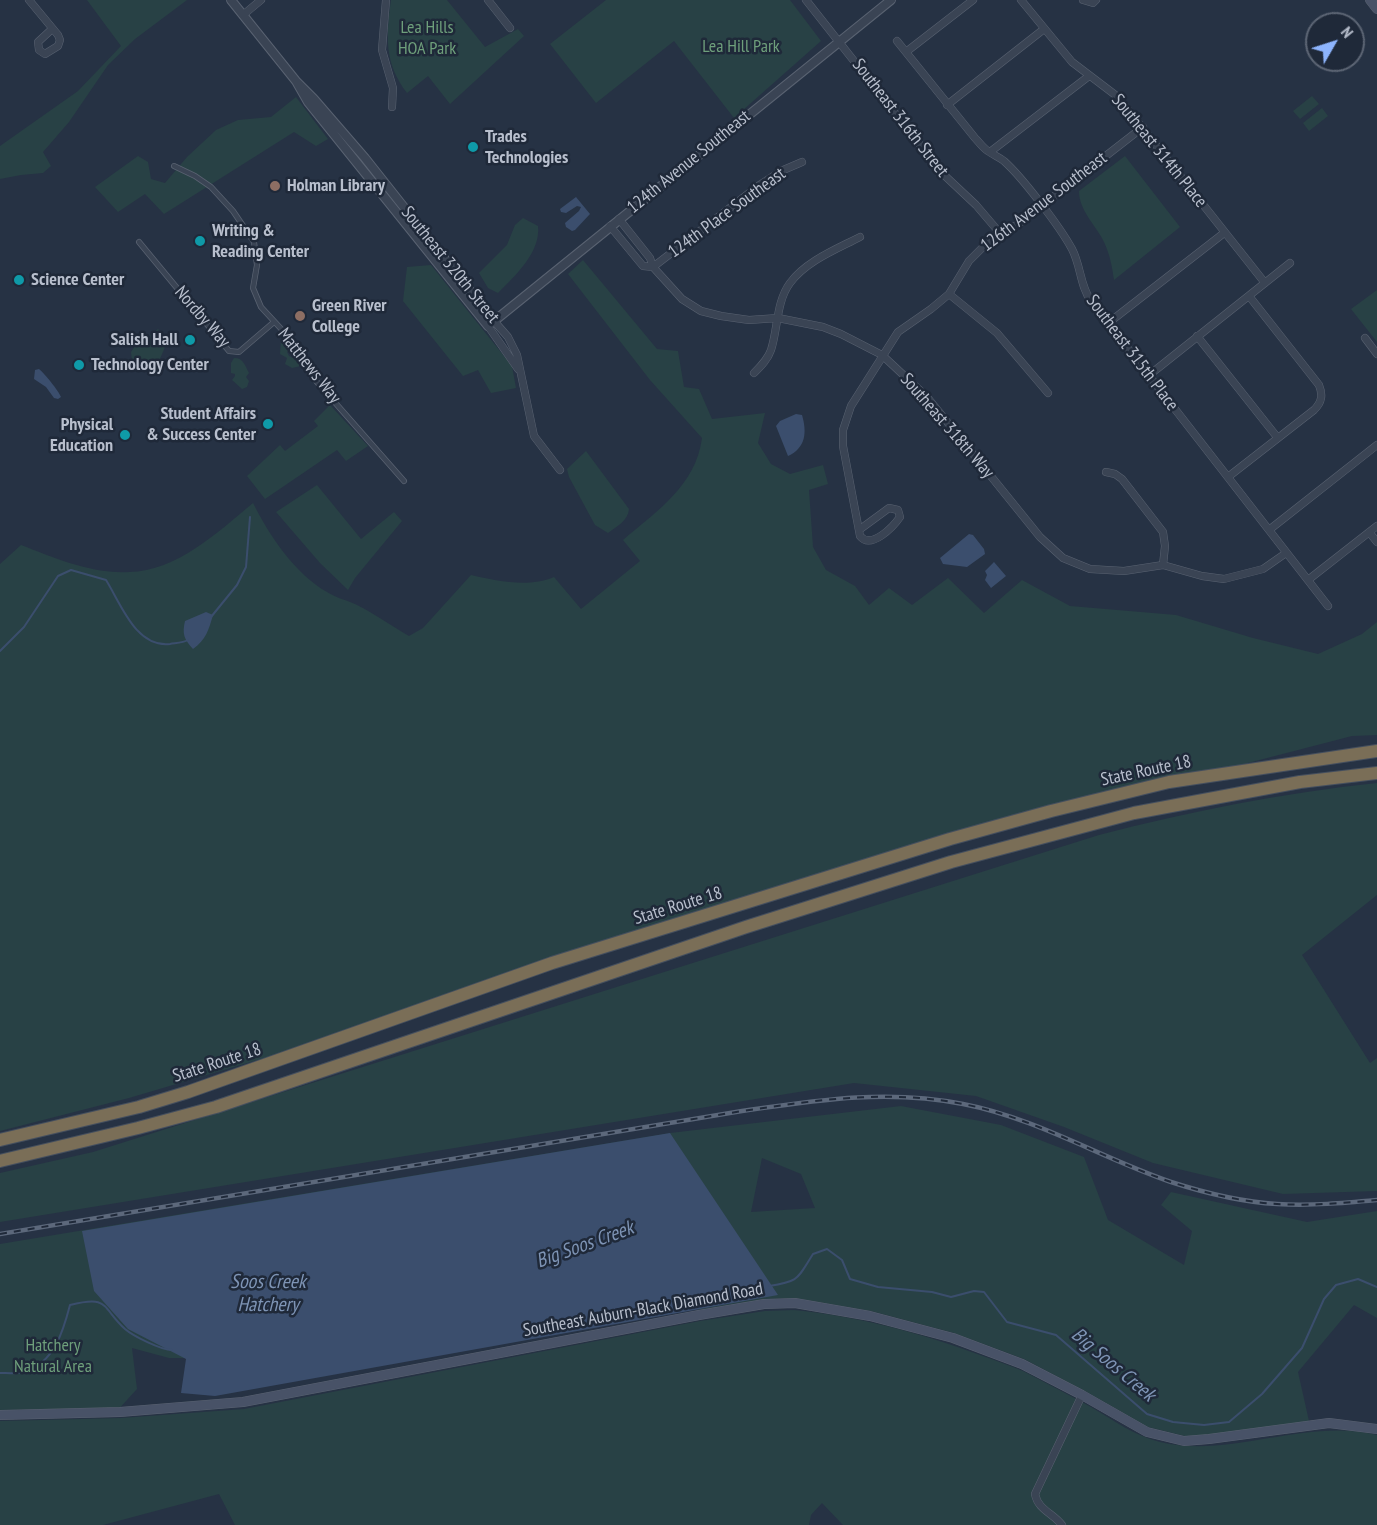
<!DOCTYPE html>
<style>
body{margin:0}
#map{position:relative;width:1377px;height:1525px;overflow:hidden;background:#263244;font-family:"PT Sans Narrow",sans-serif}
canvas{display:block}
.north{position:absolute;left:1305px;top:12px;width:60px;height:60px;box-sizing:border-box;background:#1f2939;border:2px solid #5c6574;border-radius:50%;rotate:51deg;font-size:16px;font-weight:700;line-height:24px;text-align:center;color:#b8bfcd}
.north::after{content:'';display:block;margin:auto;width:21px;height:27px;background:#8db4fd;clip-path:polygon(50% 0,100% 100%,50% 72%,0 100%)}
</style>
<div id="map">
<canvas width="1377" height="1525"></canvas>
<div class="north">N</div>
</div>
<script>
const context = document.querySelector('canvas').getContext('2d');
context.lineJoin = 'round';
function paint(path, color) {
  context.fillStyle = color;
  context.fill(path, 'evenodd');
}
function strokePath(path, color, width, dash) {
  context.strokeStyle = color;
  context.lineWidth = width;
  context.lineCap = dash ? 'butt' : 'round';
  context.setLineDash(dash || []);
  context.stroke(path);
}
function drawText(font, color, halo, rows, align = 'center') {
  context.font = font + ' "PT Sans Narrow",sans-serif';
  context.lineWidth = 5;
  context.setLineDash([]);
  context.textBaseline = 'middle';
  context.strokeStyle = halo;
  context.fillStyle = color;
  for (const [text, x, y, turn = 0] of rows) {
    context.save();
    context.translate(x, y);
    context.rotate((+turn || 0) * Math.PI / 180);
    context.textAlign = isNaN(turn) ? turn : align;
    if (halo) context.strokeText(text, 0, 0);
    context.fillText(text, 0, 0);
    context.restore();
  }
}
paint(new Path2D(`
 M87,0H187L135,39L108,65L69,122L43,152L51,166L43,173L21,175L0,179V146L78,91L121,46Z
 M391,0H447L485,47L518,29L524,36L450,104L428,76L407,93C384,63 386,36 391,0Z
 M606,0H790L821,41L734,118L674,41L596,103L550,44Z
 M1312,96L1319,104L1300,119L1293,111Z
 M296,97L328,139L316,146L294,132L164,214L145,194L118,212L95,187L138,156L148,162L151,179L165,183L187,157L216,130L238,120L271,117Z
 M1322,108L1328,116L1309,131L1303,123Z
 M1125,156L1180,227L1114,280C1112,266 1110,255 1104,242C1096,225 1079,211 1079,191Z
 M523,218L538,226C541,252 515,276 498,293L488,288L479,273L507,245L515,225Z
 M583,260L657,349L678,351L684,387L699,389L712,419L765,413L758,443L771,464L790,474L823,465L828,484L809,490L813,547L826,570L855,586L869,605L889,588L912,605L948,578L984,613L1022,580L1070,606L1176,615L1253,638L1318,654L1362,634L1377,622V735L1352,736L797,880L305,1046L129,1098L0,1131V564L21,545C55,558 91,574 129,572C177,571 218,532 253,503C269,535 295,574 327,592C336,598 347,600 357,605C375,614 392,626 409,636L423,628L471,575C497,581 528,588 554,577L581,609L640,561L623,540C657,511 696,485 702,438L650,380L568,274Z
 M431,265L512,366L516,388L491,393L478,370L463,376L403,301L407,267Z
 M1377,290V342L1351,309Z
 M158,329L163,334L166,345L159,361L148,365L132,361L131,352L135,346Z
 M281,340H285L291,348L287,352L289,356L293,358L298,356L301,366L292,368L285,364L287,358L280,354Z
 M234,358C244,358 245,366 249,373L246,377L249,381L247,387L242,389L232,380L235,376V374L231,373V363Z
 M330,405L368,446L346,461L337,450L265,499L247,476L280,445L285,451L318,426L314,421Z
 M586,451L629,509C628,521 617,526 608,533L595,525L569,477L567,469Z
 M317,485L361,539L394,512L402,521L355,578L348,590L320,563L276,512Z
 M1377,783V895L1302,955L1370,1063L1377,1058V1191L1283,1194L1153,1163L1064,1127L976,1096L854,1083L0,1222V1173L93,1152L1099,835C1191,811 1283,793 1377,783Z
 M901,1106L1001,1125L1084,1157L1108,1220L1184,1265L1192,1231L1161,1205L1171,1192L1307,1222L1377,1211V1318L1354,1305L1298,1372L1309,1421L1208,1435L1185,1436L1148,1427L1085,1391L1024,1359L954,1333L871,1311L795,1298L764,1299L698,1310L681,1245L225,1358H169L132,1348L137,1389L116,1412L115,1408L0,1410V1244L670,1133ZM762,1158L801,1174L815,1208L751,1212Z
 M794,1310C857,1316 921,1333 980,1355C994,1360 1009,1365 1023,1371C1046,1383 1069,1395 1091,1407C1113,1420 1135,1436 1160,1442C1232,1459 1305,1417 1377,1435V1525H843L822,1503L811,1515L809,1525H235L219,1494L103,1525H0V1421L121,1418L244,1409L700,1321L765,1311Z`), '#284145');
paint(new Path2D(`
 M576,197L590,214L575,230L572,231L566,227L565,223L579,211L581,207L577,206L566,213L561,212L560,209Z
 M39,369C44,373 59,391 61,397L58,399L54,398L46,387L34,379L35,370Z
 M796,414L802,415C807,432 806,448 788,456L776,426L780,421Z
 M969,534L973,535L984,549L985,554L967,567L943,564L940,558Z
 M994,562L1006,576L991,588L985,580L987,575L985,571Z
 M206,612L213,615C209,629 206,640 193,649C184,639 182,634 185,621Z
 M670,1133L778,1295L215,1396L181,1393L186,1359L128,1329L94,1291L82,1231Z`), '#3b4e6d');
strokePath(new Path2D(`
 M211,617L237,585L246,567L250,517
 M0,651L24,627L58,576L71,570L106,580C121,604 136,648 170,644C176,643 183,643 188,640
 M769,1286C800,1281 797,1279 813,1254L827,1249L842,1260L850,1279L878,1287L932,1292L951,1297L974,1291L984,1292L1007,1322L1056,1335L1147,1414L1173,1422L1204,1425L1229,1422L1262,1394L1302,1348L1324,1299L1336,1285L1358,1279L1377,1287
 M0,1373C7,1373 17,1374 24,1372C54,1363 63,1332 70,1305C110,1295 101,1307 125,1329C133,1336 161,1350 172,1350`), '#3b4e6d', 2);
const pedestrian = new Path2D(`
 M174,166L195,176L211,187L233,211L254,242L257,265L253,288L261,307L296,345L309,373L404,481
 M139,242L229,351L239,352L274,322`);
const minor = new Path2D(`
 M29,0L58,35L60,40L58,46L45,54L39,50L38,42L52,29
 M386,0L382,50L393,88L392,107
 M488,0L510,28
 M806,0L943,174L976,205L999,232
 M1021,0L1072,62L1118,97L1265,283
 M1083,0L1093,3L1096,0
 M243,15L261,0
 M897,41L975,138C979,142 983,148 988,151C993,155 999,157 1004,161C1023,178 1060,227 1072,249C1081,266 1080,286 1091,301L1328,606
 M906,52L973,0
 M947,105L1044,29
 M990,152L1089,76
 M619,219L650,258L653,267L682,299L701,311L721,316L749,320L778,318L823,327L841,334L882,355L927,397L1040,537L1063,558L1090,569L1124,571L1163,565L1202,576L1224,579L1263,569L1286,553
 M610,226L643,266L653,267
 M653,267L761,184L781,171L802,162
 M949,294L997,333L1048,393
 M494,321L508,337L517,355L534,436L560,470
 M1107,324L1224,233
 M488,326L518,369
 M1197,336L1277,437
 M1365,338L1377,354
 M754,373C761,366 768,359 771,350C778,329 776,302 790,283C806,261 837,249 860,237
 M1148,376L1290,263
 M1106,472L1115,474L1122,479L1163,532L1165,546L1163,565
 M1228,477L1314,410C1322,402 1323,395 1319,385L1249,296
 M859,530L889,508L898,510L900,517C893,527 871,550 860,536L843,446V430L851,406L898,332L931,309L949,294L969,261L991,239L999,232L1017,225L1143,127
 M1269,530L1377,445
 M1369,532L1377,542
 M1308,580L1377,526
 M1062,1525C1053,1513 1038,1510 1035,1494L1082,1395`);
const tertiary = new Path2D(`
 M231,0L296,81L314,99L365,158L494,321
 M296,81L308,102L488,326L891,0`);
const secondary = new Path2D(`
 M1370,0L1377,9
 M0,1415L120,1412L243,1402L699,1315L764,1304L795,1303L870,1316L953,1338L1022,1364L1082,1395L1147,1432L1184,1441L1209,1439L1329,1423L1377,1429`);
const motorway = new Path2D(`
 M0,1140L139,1107L188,1092L552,963L950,839L1051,811L1169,782L1377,751
 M0,1161L138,1128L216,1107L746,927L951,862L1134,813L1300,782L1377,773`);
strokePath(pedestrian, '#596271', 6);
strokePath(minor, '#596271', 8);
strokePath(tertiary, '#596271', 10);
strokePath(secondary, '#596271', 10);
strokePath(motorway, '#454f5e', 14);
strokePath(pedestrian, '#3a4454', 4.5);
strokePath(minor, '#3a4454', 7);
strokePath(tertiary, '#3a4454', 8);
strokePath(secondary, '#485267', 9);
strokePath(motorway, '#7a6e57', 12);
const rail = new Path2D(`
 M0,1234L742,1111C818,1100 887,1089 963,1104C1036,1118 1101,1158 1171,1182C1205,1193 1242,1202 1277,1204C1311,1206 1344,1203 1377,1200`);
strokePath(rail, '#5c687b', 4.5);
strokePath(rail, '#1f2939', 2, [7]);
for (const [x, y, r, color] of [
 [473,147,6,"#0f9aa8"],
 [275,186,6,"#8d6e63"],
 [200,241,6,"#0f9aa8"],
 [19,280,6,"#0f9aa8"],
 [300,316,6,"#8d6e63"],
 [190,340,6,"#0f9aa8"],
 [79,365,6,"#0f9aa8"],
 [268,424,6,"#0f9aa8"],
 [125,435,6,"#0f9aa8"]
]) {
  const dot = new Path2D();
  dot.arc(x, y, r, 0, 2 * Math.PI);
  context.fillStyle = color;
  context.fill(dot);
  strokePath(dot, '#1f2939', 2);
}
drawText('18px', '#6e9f7b', '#1f2939', [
 ["Lea Hills",427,28],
 ["HOA Park",427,49],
 ["Lea Hill Park",741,47],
 ["Hatchery",53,1346],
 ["Natural Area",53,1367]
]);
drawText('18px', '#b8bfcd', '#1f2939', [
 ["Southeast 316th Street",900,118,52],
 ["Southeast 314th Place",1159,151,51],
 ["124th Avenue Southeast",689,162,-39],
 ["126th Avenue Southeast",1044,202,-37],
 ["124th Place Southeast",727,213,-36],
 ["Southeast 320th Street",450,265,51],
 ["Nordby Way",202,317,49],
 ["Southeast 315th Place",1132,353,53],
 ["Matthews Way",309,366,52],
 ["Southeast 318th Way",947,426,49],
 ["State Route 18",1146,771,-12],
 ["State Route 18",678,906,-17],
 ["State Route 18",217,1063,-18],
 ["Southeast Auburn-Black Diamond Road",643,1310,-10]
]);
drawText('bold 18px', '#b8bfcd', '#1f2939', [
 ["Trades",485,137],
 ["Technologies",485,158],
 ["Holman Library",287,186],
 ["Writing &",212,231],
 ["Reading Center",212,252],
 ["Science Center",31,280],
 ["Green River",312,306],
 ["College",312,327],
 ["Salish Hall",178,340,"right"],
 ["Technology Center",91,365],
 ["Student Affairs",256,414,"right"],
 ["& Success Center",256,435,"right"],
 ["Physical",113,425,"right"],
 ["Education",113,446,"right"]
], 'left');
drawText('italic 20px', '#7e94b5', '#1f2939', [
 ["Big Soos Creek",585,1245,-20],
 ["Soos Creek",268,1282],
 ["Hatchery",268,1305],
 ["Big Soos Creek",1113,1365,40]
]);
</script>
